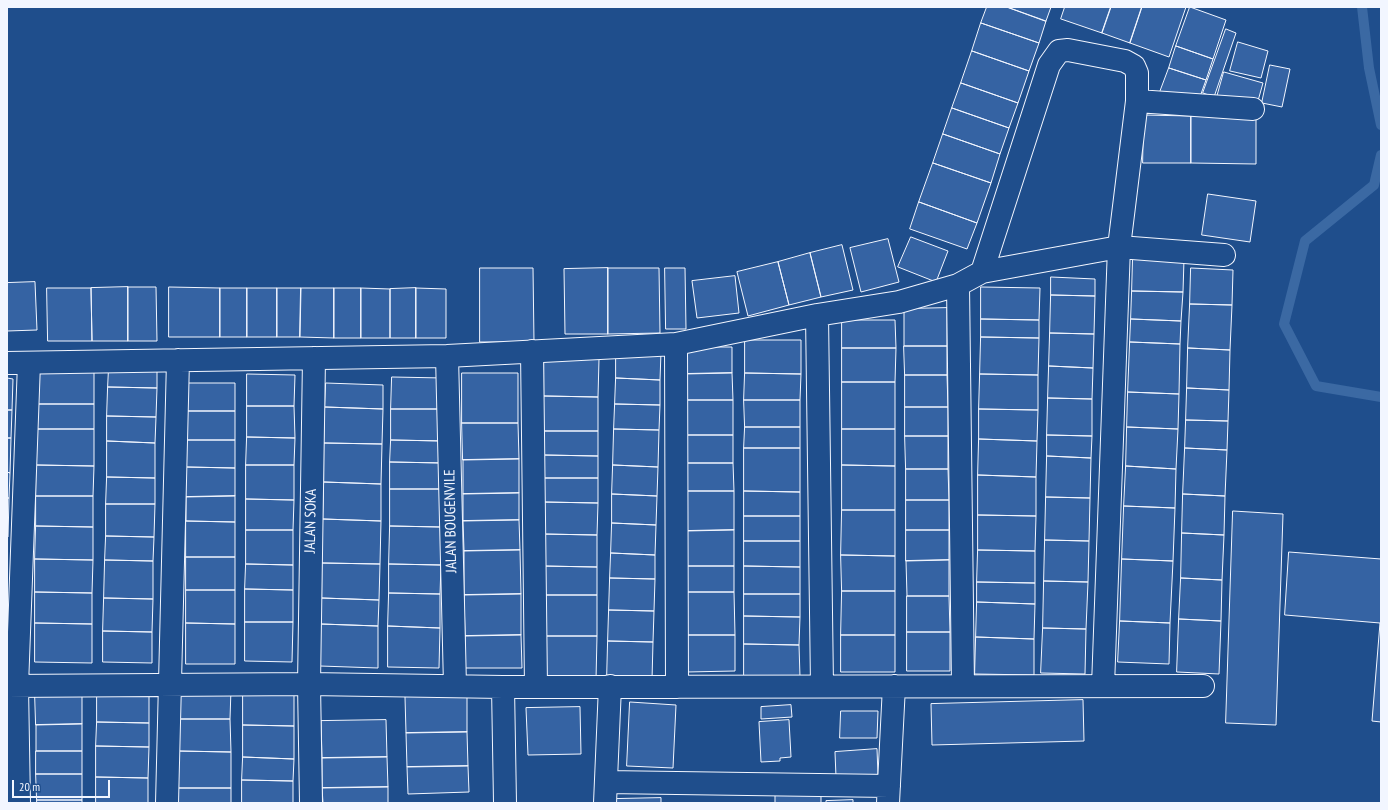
<!DOCTYPE html>
<style>
body{margin:0}
#map{position:relative;width:1388px;height:810px;overflow:hidden;background:#1f4e8c;font-family:"PT Sans Narrow",sans-serif}
canvas{display:block}
.frame{position:absolute;inset:0;border:8px solid #f2f6ff;pointer-events:none}
.scale{position:absolute;left:12px;top:780px;width:98px;height:18px;box-sizing:border-box;border:2px solid #f2f6ff;border-top:0;padding-left:5px;font-size:12px;line-height:14px;white-space:nowrap;color:#f2f6ff;-webkit-text-stroke:3px #1f4e8c;paint-order:stroke}
</style>
<div id="map">
<canvas width="1388" height="810"></canvas>
<div class="frame"></div>
<div class="scale">20 m</div>
</div>
<script>
const context = document.querySelector('canvas').getContext('2d');
context.lineJoin = 'round';
function strokePath(path, color, width, dash) {
  context.strokeStyle = color;
  context.lineWidth = width;
  context.lineCap = dash ? 'butt' : 'round';
  context.setLineDash(dash || []);
  context.stroke(path);
}
function paint(path, color) {
  context.fillStyle = color;
  context.fill(path, 'evenodd');
}
function drawText(font, color, halo, rows, align = 'center') {
  context.font = font + ' "PT Sans Narrow",sans-serif';
  context.lineWidth = 3;
  context.setLineDash([]);
  context.textBaseline = 'middle';
  context.strokeStyle = halo;
  context.fillStyle = color;
  for (const [text, x, y, turn = 0] of rows) {
    context.save();
    context.translate(x, y);
    context.rotate((+turn || 0) * Math.PI / 180);
    context.textAlign = isNaN(turn) ? turn : align;
    if (halo) context.strokeText(text, 0, 0);
    context.fillText(text, 0, 0);
    context.restore();
  }
}
strokePath(new Path2D(`
 M1362,7L1369,68L1381,125
 M1381,155L1374,185L1305,241L1284,324L1316,386L1381,397`), '#3b69a3', 10);
const building = new Path2D(`
 M987,7H1007L1046,21L1039,43L981,23Z
 M1007,7H1051L1046,21Z
 M1065,7H1111L1102,33L1061,19Z
 M1111,7H1142L1130,43L1102,33Z
 M1142,7H1186L1169,57L1130,43Z
 M1190,7L1226,20L1213,59L1176,46Z
 M981,23L1039,43L1029,71L972,51Z
 M1226,29L1236,33L1214,97L1203,93Z
 M1238,42L1268,51L1261,78L1230,71Z
 M1176,46L1213,59L1206,80L1169,68Z
 M972,51L1029,71L1018,103L961,83Z
 M1270,65L1290,69L1282,107L1262,103Z
 M1169,68L1206,80L1197,105L1160,92Z
 M1224,72L1263,83L1256,108L1217,97Z
 M961,83L1018,103L1009,128L952,108Z
 M952,108L1009,128L1000,154L943,134Z
 M1144,115L1191,116V163H1143Z
 M1191,116L1256,117V164L1191,163Z
 M943,134L1000,154L991,183L933,163Z
 M933,163L991,183L977,223L919,202Z
 M1208,194L1256,201L1250,242L1202,235Z
 M919,202L977,223L967,249L910,229Z
 M911,237L948,251L936,282L898,267Z
 M888,239L899,282L861,292L850,248Z
 M842,245L853,290L821,297L810,253Z
 M810,253L821,297L789,305L778,262Z
 M1133,257L1184,259L1183,292L1132,291Z
 M778,262L789,305L748,316L737,272Z
 M480,268H533L534,342H480Z
 M608,268H659L660,333L608,334Z
 M608,268V334H565L564,269Z
 M665,268H685L686,329H666Z
 M1191,268L1233,270L1232,305L1190,304Z
 M735,276L739,313L697,318L692,281Z
 M1051,277L1095,279V296L1051,295Z
 M35,282L37,330L7,331V283Z
 M128,287H156L157,341H128Z
 M128,287V341H92L91,288Z
 M169,287L220,288V337H169Z
 M981,287L1040,288L1039,320L981,319Z
 M47,288H91L92,341H48Z
 M220,288H247V337H220Z
 M247,288H277V337H247Z
 M277,288H301L300,337H277Z
 M301,288H334V338L300,337Z
 M334,288H361V338H334Z
 M361,288L390,289V338H361Z
 M416,288L446,289V338H416Z
 M416,288V338H390V289Z
 M1132,291L1183,292L1181,321L1131,319Z
 M1051,295L1095,296L1094,334L1050,333Z
 M1190,304L1232,305L1230,350L1188,348Z
 M947,308V346H904V309Z
 M981,319L1039,320V338L981,337Z
 M1131,319L1181,321L1180,344L1130,342Z
 M842,320H895L896,348H842Z
 M1050,333L1094,334L1093,368L1049,366Z
 M981,337L1039,338L1038,375L980,374Z
 M745,340H801V374L745,373Z
 M1130,342L1180,344L1179,394L1128,392Z
 M904,346H947V375H905Z
 M684,347H732V373L684,374Z
 M842,348H896L895,382H842Z
 M1188,348L1230,350L1229,390L1187,388Z
 M616,350L661,352L660,380L616,378Z
 M544,358L599,359L598,397L544,396Z
 M1049,366L1093,368L1092,399L1048,398Z
 M109,367L157,368V388L108,387Z
 M37,371H94V404H37Z
 M462,373H518V423H462Z
 M732,373L733,400H685L684,374Z
 M745,373L801,374L800,400H744Z
 M247,374L295,375L294,406H247Z
 M980,374L1038,375V410L979,409Z
 M905,375H947L948,407H905Z
 M392,377L444,378L443,409H391Z
 M7,378L13,379L12,410H7Z
 M616,378L660,380V405L615,404Z
 M842,382H895V429H842Z
 M186,383H235V411H186Z
 M326,383L383,385V409L325,407Z
 M108,387L157,388L156,417L107,416Z
 M1187,388L1229,390L1228,421L1186,420Z
 M1128,392L1179,394L1178,429L1127,427Z
 M544,396L598,397V431H543Z
 M1048,398L1092,399V436L1047,435Z
 M685,400H733V435H685Z
 M744,400H800V427H745Z
 M37,404H94V429H37Z
 M615,404L660,405L659,430L614,429Z
 M247,406H294L295,438L247,437Z
 M325,407L383,409L382,444L324,443Z
 M905,407H948V436H905Z
 M391,409H443V441L391,440Z
 M979,409L1038,410L1037,441L979,439Z
 M7,410H12L11,438H7Z
 M186,411H235V440H186Z
 M107,416L156,417L155,443L107,441Z
 M1186,420L1228,421L1227,450L1185,448Z
 M462,423H518L519,459L463,460Z
 M745,427H800V448H744Z
 M1127,427L1178,429L1176,469L1126,466Z
 M37,429H94V466L36,465Z
 M614,429L659,430L658,467L613,465Z
 M842,429H895V466L842,465Z
 M543,431H598V456L543,455Z
 M685,435H733V463H685Z
 M1047,435L1092,436L1091,458L1047,456Z
 M905,436H948V469H906Z
 M247,437L295,438L294,465H246Z
 M7,438H11L10,473L7,472Z
 M979,439L1037,441L1036,477L978,475Z
 M186,440H235V468L186,467Z
 M391,440L443,441V463L390,462Z
 M107,441L155,443V478L107,477Z
 M324,443L382,444L381,484L324,482Z
 M744,448H800V492L744,491Z
 M1185,448L1227,450L1225,496L1183,494Z
 M543,455L598,456V478H543Z
 M1047,456L1091,458L1090,498L1046,497Z
 M519,459V493L463,494V460Z
 M390,462L443,463L442,489H390Z
 M685,463H733L734,491H685Z
 M36,465L94,466L93,496H36Z
 M246,465H294V500L246,499Z
 M613,465L658,467L657,496L612,494Z
 M842,465L895,466V510H842Z
 M1126,466L1176,469L1175,508L1124,506Z
 M186,467L235,468V496L186,497Z
 M906,469H948L949,500H906Z
 M7,472L10,473L9,498H7Z
 M978,475L1036,477V516L978,515Z
 M107,477L155,478V504H106Z
 M543,478H598V503L543,502Z
 M324,482L381,484V521L323,519Z
 M390,489H442L441,527L390,526Z
 M685,491H734V530L686,531Z
 M744,491L800,492V516H744Z
 M519,493V520L463,521V494Z
 M612,494L657,496L656,525L612,523Z
 M1183,494L1225,496L1224,535L1182,533Z
 M36,496H93V527L36,526Z
 M235,496V522L186,521V497Z
 M1046,497L1090,498L1089,541L1045,540Z
 M7,498H9L8,537H7Z
 M246,499L294,500L293,530H246Z
 M906,500H949V530H906Z
 M543,502L598,503L597,535L542,534Z
 M106,504H155L154,537L106,536Z
 M1124,506L1175,508L1173,561L1122,559Z
 M842,510H895V556L841,555Z
 M1233,511L1283,514L1276,725L1226,723Z
 M978,515L1036,516L1035,551L978,550Z
 M744,516H800V541H744Z
 M323,519L381,521L380,564L322,563Z
 M519,520L520,550L464,551L463,521Z
 M186,521L235,522V557H186Z
 M612,523L656,525L655,555L611,553Z
 M36,526L93,527V560L35,559Z
 M390,526L441,527V565L389,564Z
 M246,530H293V565L246,564Z
 M734,530V566H686V531Z
 M906,530H949V560L906,561Z
 M1182,533L1224,535L1222,580L1181,578Z
 M542,534L597,535V567L542,566Z
 M106,536L154,537L153,561L105,560Z
 M1045,540L1089,541L1088,582L1044,581Z
 M744,541H800V567L744,566Z
 M520,550L521,594L464,595V551Z
 M978,550L1035,551V583L977,582Z
 M1289,552L1381,559V722L1372,721L1380,623L1285,615Z
 M611,553L655,555V579L610,578Z
 M841,555L895,556V591H842Z
 M186,557H235V590H186Z
 M35,559L93,560L92,593L35,592Z
 M1122,559L1173,561L1170,623L1120,621Z
 M105,560L153,561V599L104,598Z
 M949,560V596H907L906,561Z
 M322,563L380,564L379,600L322,598Z
 M246,564L293,565V590L245,589Z
 M389,564L441,565L440,594L389,593Z
 M542,566L597,567V595H542Z
 M686,566H734V592H686Z
 M744,566L800,567V594H744Z
 M610,578L655,579L654,611L609,610Z
 M1181,578L1222,580L1221,621L1179,619Z
 M1044,581L1088,582L1086,629L1043,628Z
 M977,582L1035,583V604L977,602Z
 M245,589L293,590V622H245Z
 M186,590H235V624L186,623Z
 M842,591H895V635H841Z
 M35,592L92,593V624L35,623Z
 M686,592H734L735,635H687Z
 M389,593L440,594V628L388,626Z
 M521,594V635L465,636L464,595Z
 M744,594H800V617L744,616Z
 M542,595H597V636H542Z
 M907,596H949L950,632H907Z
 M104,598L153,599L152,632L103,631Z
 M322,598L379,600L378,626L321,624Z
 M977,602L1035,604L1034,639L976,637Z
 M609,610L654,611L653,642L608,641Z
 M744,616L800,617L799,645L744,644Z
 M1179,619L1221,621L1219,674L1177,672Z
 M1120,621L1170,623L1169,664L1118,662Z
 M245,622H293L292,662L245,661Z
 M35,623L92,624V663L35,662Z
 M186,623L235,624V664H186Z
 M321,624L378,626V668L320,666Z
 M388,626L440,628L439,668L388,667Z
 M1043,628L1086,629L1085,674L1041,673Z
 M103,631L152,632V663L103,662Z
 M907,632H950V671H907Z
 M521,635L522,668H465V636Z
 M687,635H735V671L687,672Z
 M841,635H895V672H841Z
 M542,636H597L596,680L542,679Z
 M976,637L1034,639V675L975,674Z
 M608,641L653,642L652,680L607,679Z
 M744,644L799,645L800,677H744Z
 M177,689H231L230,719H177Z
 M243,692H294V726L243,725Z
 M35,694H82V724L36,725Z
 M97,694L149,695V723L97,722Z
 M467,696V732L406,733L405,697Z
 M1083,700L1084,741L932,745L931,704Z
 M630,702L676,705L673,768L627,766Z
 M791,705L792,717L761,719V707Z
 M580,707L581,754L528,755L526,708Z
 M841,711H878L877,738H840Z
 M177,719H230L231,752L177,751Z
 M386,720L387,757L322,758L321,721Z
 M789,720L791,757L780,758V761L761,762L759,722Z
 M97,722L149,723V747L96,746Z
 M82,724V751H36V725Z
 M243,725L294,726V759L243,757Z
 M467,732L468,766L407,767L406,733Z
 M96,746L149,747L148,778L96,777Z
 M877,749L878,775L836,777L835,752Z
 M36,751H82V774H36Z
 M177,751L231,752V788H177Z
 M243,757L294,759L293,781L242,780Z
 M387,757L388,787L322,788V758Z
 M468,766L469,792L408,794L407,767Z
 M36,774H82V800H37Z
 M96,777L148,778V803H96Z
 M242,780L293,781V803H242Z
 M388,787V803H323L322,788Z
 M177,788H231V803H177Z
 M821,794V803H775V795Z
 M661,798V803H615V799Z
 M37,800H82V803H37Z
 M853,800V803H826V801Z`);
paint(building, '#3563a3');
strokePath(building, '#f2f6ff', 1);
const street = new Path2D(`
 M1137,101L1253,109
 M982,272L1049,65L1059,51L1068,50L1125,61L1134,66L1137,73V101L1119,247L1103,686
 M958,285L963,686
 M817,315L822,686
 M676,344L677,687
 M532,351L536,687
 M447,356L455,686
 M7,363L447,356L676,344L817,315L899,302L958,285L982,272L1119,247L1224,255
 M7,686L309,684L314,358
 M606,782L889,786
 M19,803L17,686L29,363
 M167,803L178,360
 M311,803L309,684L503,687
 M505,803L503,687L1203,686
 M605,803L610,686
 M888,803L894,686`);
strokePath(street, '#f2f6ff', 24);
strokePath(street, '#1f4e8c', 22);
drawText('15px', '#f2f6ff', '#1f4e8c', [
 ["JALAN SOKA",311,521,-89],
 ["JALAN BOUGENVILE",451,521,-91]
]);
</script>
